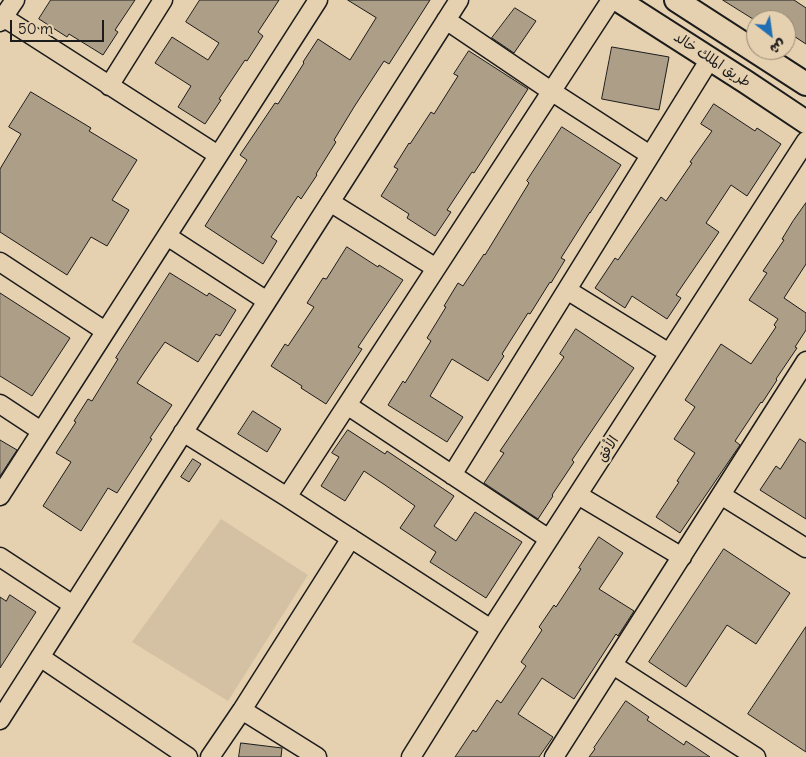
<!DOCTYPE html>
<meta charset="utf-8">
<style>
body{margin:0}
#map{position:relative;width:806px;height:757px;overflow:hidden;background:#e5d0af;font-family:Delius,"Playpen Sans Arabic",sans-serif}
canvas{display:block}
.north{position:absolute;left:746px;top:10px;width:50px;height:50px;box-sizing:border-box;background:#e5d0af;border:1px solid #958874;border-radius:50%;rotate:150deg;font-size:14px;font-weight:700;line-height:20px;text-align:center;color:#1c1c1c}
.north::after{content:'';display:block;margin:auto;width:18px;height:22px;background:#1f6fb2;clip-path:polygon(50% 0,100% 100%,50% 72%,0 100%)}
.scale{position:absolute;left:10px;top:20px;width:94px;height:22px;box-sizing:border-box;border:2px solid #1c1c1c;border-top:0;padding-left:6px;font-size:15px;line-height:18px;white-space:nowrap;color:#1c1c1c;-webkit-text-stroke:4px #e5d0af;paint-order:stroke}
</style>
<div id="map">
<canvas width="806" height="757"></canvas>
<div class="north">ش</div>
<div class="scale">50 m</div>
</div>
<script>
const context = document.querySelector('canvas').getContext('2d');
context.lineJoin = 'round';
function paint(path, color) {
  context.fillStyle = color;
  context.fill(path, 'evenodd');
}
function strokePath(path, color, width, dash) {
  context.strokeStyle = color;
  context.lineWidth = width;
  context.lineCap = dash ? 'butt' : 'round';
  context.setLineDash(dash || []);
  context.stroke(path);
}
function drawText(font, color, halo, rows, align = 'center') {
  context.font = font + ' Delius,"Playpen Sans Arabic",sans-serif';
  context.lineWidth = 4.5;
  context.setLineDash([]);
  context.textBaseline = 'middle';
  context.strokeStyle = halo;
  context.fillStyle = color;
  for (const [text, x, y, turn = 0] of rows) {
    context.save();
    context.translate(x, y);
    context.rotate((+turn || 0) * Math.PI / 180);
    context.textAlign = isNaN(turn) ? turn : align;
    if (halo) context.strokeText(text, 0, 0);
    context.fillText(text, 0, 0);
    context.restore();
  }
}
paint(new Path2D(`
 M221,519L308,575L228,701L132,642Z`), '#d4c1a3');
const building = new Path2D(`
 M51,0H135L115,30L118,32L103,55L69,34L67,37L39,19Z
 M200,0H279L258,32L263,36L247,61L245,60L219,99L221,100L205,124L178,107L191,86L155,63L172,37L208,60L219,43L186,22Z
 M348,0H430L389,64L384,61L354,107L334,140L336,142L316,174L317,175L301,199L298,196L271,237L277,241L263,264L205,226L247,160L240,155L275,103L278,104L304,63L303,62L318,39L350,60L376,18Z
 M723,0H794L806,8V44L786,31V20H755Z
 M515,8L536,21L514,53L492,38Z
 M612,47L669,57L659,110L602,99Z
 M469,51L528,89L474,173L472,172L447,210L451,212L435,236L407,218L409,214L381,196L398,169L394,167L409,143L410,144L431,112L434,114L458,76L454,74Z
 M31,92L91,128L89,131L137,160L112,200L129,210L107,246L91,237L67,275L0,232V169L21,134L9,127Z
 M714,104L755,131L757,128L781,144L747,196L731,185L706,223L719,232L676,295L681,298L667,319L632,296L625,308L595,288L615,258L618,260L661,197L666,201L692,163L690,162L712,131L701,124Z
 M562,127L621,165L590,213V212L561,258L565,260L551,283L550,282L530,314L528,313L502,354L504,356L488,381L452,359L430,396L463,417L447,442L388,405L403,381L405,383L431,341L427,338L446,307L444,306L458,283L463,286L484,254L485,255L529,183L527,181Z
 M806,203V264L784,298L806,313V330L795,347L797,348L776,379L777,380L762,403L761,402L735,441L740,445L680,533L656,517L679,482L677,481L695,453L674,439L695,407L685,400L721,344L751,364L776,327L774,325L778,319L749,300L767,273L763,271L784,240L782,239L793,221Z
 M347,247L378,267L379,265L403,280L358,347L362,349L326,404L301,388L302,386L271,366L285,344L288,346L314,307L307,303L323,278L326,279Z
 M170,273L207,296L209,293L236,310L220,336L216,334L198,362L165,342L155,356L137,383L172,405L150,438L152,439L117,493L108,488L81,531L43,506L71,462L56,453L76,422L74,421L88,399L92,401L118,359L116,358Z
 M0,293L70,338L32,396L0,376Z
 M576,329L634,368L572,460L574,462L552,495L553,496L538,519L484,483L504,453L500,451L564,357L560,354Z
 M253,411L281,429L267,452L238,434Z
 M348,430L385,454L387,451L454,496L434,526L456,541L475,512L522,542L486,598L430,562L436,552L400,528L415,506L385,485L364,471L345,501L321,486L339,457L332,453Z
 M800,439L806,443V519L760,490L776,466L780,469Z
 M0,440L17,450L0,476Z
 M193,459L201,464L189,482L181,477Z
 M599,537L623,553L599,589L634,611L618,636L616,634L574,699L542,678L518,714L553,737L539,757H455L473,730L476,732L497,700L501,703L526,666L521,662L542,630L539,627L554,605L556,607L581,569L579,568Z
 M724,549L790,593L756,644L727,625L686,687L649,662Z
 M10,595L36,612L0,668V597L6,601Z
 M806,627V752L748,714Z
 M626,701L649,717L647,720L684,745L686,741L710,757H589L595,749L594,748Z
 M241,743L282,748L281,757H239Z`);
paint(building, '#ad9e87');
strokePath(building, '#1c1c1c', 1);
const minor = new Path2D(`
 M3,17L218,155
 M446,20L551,91L650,155
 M0,22L15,0
 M109,86L163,0
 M330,202L436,268
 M167,236L267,301
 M0,262L105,331
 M567,290L669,353
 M0,404L41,431
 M347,405L549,539
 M183,432L287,497L491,629
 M452,475L710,59
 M578,495L682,557
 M721,495L806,548
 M0,496L318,0
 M287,497L611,0
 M0,557L73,605
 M40,657L188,757
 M613,665L756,757
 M242,710L317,757
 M0,720L459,0
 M210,757L242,710L351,538
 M411,757L491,629L806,141
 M554,757L806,361`);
const major = new Path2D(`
 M618,0L746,82L806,122
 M676,0L806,84`);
strokePath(minor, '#1c1c1c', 21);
strokePath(major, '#1c1c1c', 26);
strokePath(minor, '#e5d0af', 18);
strokePath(major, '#e5d0af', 22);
drawText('14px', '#1c1c1c', '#e5d0af', [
 ["طريق الملك خالد",712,60,33],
 ["الأفق",608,449,-57]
]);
</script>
